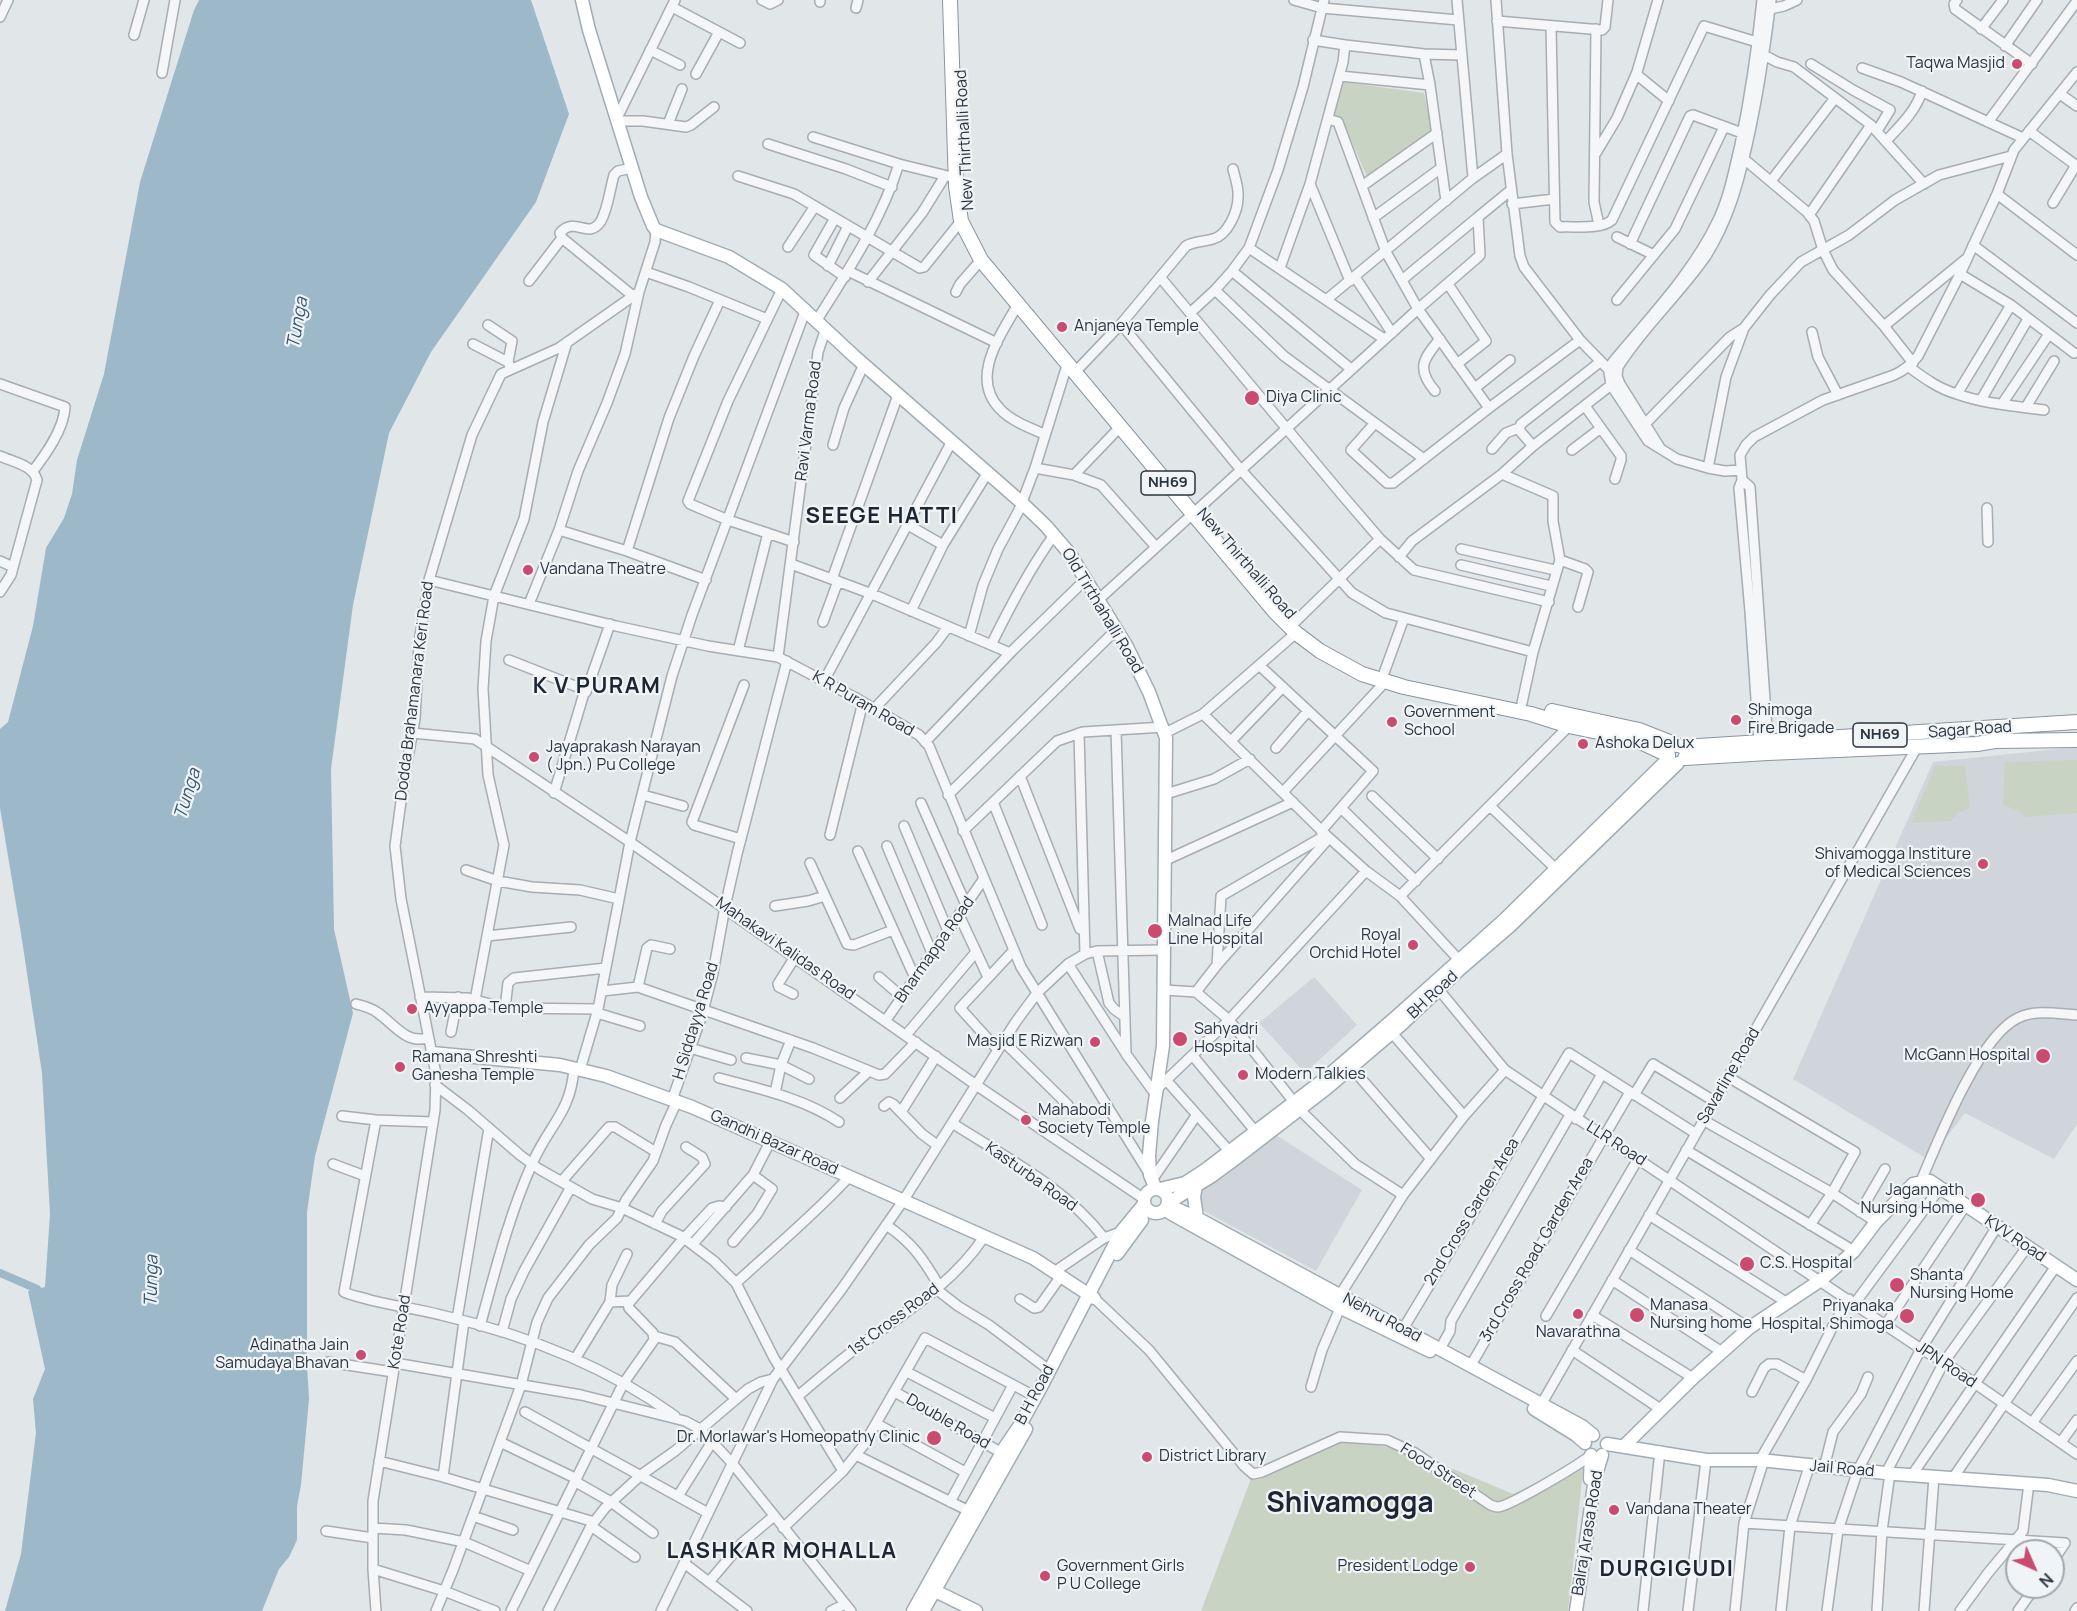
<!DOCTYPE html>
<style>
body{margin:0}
#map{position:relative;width:2077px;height:1611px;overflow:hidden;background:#e1e6e9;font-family:Manrope,sans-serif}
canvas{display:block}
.north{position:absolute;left:2005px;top:1539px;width:60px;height:60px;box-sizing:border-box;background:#f1f4f7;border:2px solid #a1a8ae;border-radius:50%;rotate:135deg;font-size:16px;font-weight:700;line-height:24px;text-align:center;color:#2a3541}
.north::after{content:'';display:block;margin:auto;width:21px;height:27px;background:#cb4a6f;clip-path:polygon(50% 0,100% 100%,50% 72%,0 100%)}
</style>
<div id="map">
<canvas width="2077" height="1611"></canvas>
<div class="north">N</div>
</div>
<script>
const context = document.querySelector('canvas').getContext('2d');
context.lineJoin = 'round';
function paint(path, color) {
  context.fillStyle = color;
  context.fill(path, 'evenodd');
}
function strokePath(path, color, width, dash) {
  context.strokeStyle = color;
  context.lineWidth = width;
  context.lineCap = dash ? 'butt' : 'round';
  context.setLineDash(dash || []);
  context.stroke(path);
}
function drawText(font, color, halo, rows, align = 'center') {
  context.font = font + ' Manrope,sans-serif';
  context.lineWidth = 4.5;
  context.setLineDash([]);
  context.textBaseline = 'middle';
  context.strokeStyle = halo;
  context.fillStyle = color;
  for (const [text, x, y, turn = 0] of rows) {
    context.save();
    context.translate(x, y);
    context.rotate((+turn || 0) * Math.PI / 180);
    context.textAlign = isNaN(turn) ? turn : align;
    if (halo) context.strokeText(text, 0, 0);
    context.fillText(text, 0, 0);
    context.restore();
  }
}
paint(new Path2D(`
 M2077,747V1124L2054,1159L1965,1113L1929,1160L1793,1079L1933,762Z
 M1314,977L1357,1025L1305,1073L1259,1023Z
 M1276,1135L1362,1190L1316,1271L1198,1208V1193Z`), '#cfd5db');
paint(new Path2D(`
 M1343,82L1424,93L1432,129L1367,177L1343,121L1332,117Z
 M2077,760V813L2026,817L2017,810L2003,805L2005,762Z
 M1935,766H1965L1970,808L1959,812L1951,821L1911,823Z
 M1340,1437L1415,1453L1513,1494L1584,1461L1568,1611H1201L1252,1476Z`), '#c9d3c3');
paint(new Path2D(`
 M199,0H531L569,114L536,202L431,352L389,433L353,605L331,769L334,929L353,1013L315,1156L307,1212V1366L309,1399L301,1485L297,1506V1540L289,1557L279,1569L262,1611H5L21,1554L36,1433L33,1399L45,1369L28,1291L45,1287L50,1214L42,1073L22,940L0,808V729L8,722L33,626L46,548L64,518L72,494L77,460L104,374L140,182L194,10Z`), '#9db8c8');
strokePath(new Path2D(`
 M0,1273L37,1289`), '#9db8c8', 8);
const minor = new Path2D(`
 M762,0L770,4L778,0
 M1294,0L1322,8L1458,20
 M1457,0L1473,178
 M1496,0L1507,154L1520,256L1524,267L1580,340L1612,373
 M1957,0L1954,4L1955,9L2032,64
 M820,2V0
 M672,7L740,43
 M856,8L858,0
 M1770,9L1784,6L1797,0
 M0,17L8,0
 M1497,21L1602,30L1605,27L1608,0
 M1551,26L1555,222L1560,227C1574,226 1601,230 1612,220L1704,26L1757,42
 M1596,29L1594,202L1599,225
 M1981,29L2003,0
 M134,35L144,0
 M1345,45L1424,54L1462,55
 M2005,46L2037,0
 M650,50L680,65
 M1424,54L1430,85L1446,201
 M1764,55L1777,62L1794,67L1871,125L1924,184
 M1811,64L1853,90L1890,110L1877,131
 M1862,68L1901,82L2023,138
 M162,73L175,0
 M696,74L719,32
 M1636,74L1669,101
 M1340,76L1430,85
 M2060,94L2077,106
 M617,118L675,0
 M1328,119L1338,122L1386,252L1418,309L1489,408
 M618,121H643L686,127L691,125L714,107
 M1988,122L2077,1
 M668,124L682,89
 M2029,131L2077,166
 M813,137L899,164L956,178
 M1886,141C1900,126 1916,111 1922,91
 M768,144L846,169L892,187
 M1596,153L1617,118L1637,72L1658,0
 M1744,159L1807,212L1814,221L1823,250L1833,270L1884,326L1913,363
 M738,176L794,194L920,268L924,267L961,221
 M1771,181L1835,98
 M1310,184L1350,281
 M1362,186L1437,133
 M1997,194L2077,255
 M2053,203L2076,165
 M1512,204L1554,199
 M1809,215L1871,125
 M835,218L814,255L845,277
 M1373,218L1441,168
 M1617,237L1654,255
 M562,238L633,296
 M1630,244L1690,116L1693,115L1742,133
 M1973,245L2077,323
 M788,247L815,206
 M1249,248L1384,339
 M828,266L848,226
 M1280,268L1310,184L1343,62L1345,45L1313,40
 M848,271L997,343
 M1232,271L1249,248L1278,170L1303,87L1324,0
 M646,272L689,287L767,319
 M1960,274L2011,305L2074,353
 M1160,277L1343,496L1380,539L1414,570L1549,602
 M1355,277L1392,333
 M1402,280L1478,217
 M529,281L562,238L560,233C575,215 588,241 601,221C608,208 610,189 614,175L618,171L632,168
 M868,282L922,213L945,176
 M1448,284L1486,341L1457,364
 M782,289L728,401L688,501L690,504L728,520L794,542
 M1215,290L1284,356L1424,459
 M956,292L960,284L981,260
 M1326,300L1473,178L1507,154
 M1617,300L1675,229L1724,127
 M1018,304C1001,335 969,377 1000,409C1011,421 1030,428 1044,434
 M1190,313L1215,290L1232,271L1351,369
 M817,320C849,269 881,221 899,164
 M1121,324L1241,470L1352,593L1386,613L1533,652
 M488,325L512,341L508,362L511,369
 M1884,326L1966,259
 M1812,332L1818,357L1838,395
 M473,344L508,362
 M1080,367L1121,324L1186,246C1195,241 1203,242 1213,239C1228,235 1238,211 1238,197C1239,188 1235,178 1233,169
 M1909,367C1924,378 1939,389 1957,394C1985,404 2015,406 2044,410
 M0,384L65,407C64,429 46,454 33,471
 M1475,388L1510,360
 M1435,391C1416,369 1423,359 1440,339
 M1957,394L2011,305
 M1981,400L2028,319
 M2002,404L2049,334
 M1585,406L1621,456V460L1615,479
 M2026,407L2054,361
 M1375,423L1351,450L1387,483H1393L1489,408L1580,340
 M1641,428L1730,337L1744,328
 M833,445L844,408L864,364
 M1533,446L1519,430L1521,424L1600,362
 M1660,448L1620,384L1617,376L1618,367C1643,327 1679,295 1706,256C1728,221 1738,185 1747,145C1758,97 1765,49 1771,0
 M1492,449L1506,433L1519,428
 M1572,450L1601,428
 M0,456C13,462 33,465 37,480L11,575L0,592
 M1035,468L1074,475L1101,485L1156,547
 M1708,468L1726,377L1744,328L1770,295L1801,262L1849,235L1895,200L1939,175L2011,156
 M1741,470L1725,471L1708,468L1677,459L1648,441L1611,385L1609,372L1612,363C1649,318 1693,273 1718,220C1729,197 1734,170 1740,145C1750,97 1757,49 1762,0
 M1502,474L1553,496V521L1560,560L1533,652L1522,703
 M1074,475L1120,427
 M1742,480L1750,487L1768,742
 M1987,508L1988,542
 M908,525L943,545
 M559,530L627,551L706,580
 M1461,549L1555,570
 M627,551L669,418L694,356L720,300
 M1399,557L1412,541L1502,474L1533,446L1611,385
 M1560,560L1585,569L1588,572L1578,607
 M0,561L13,567
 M791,564L872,594L1010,653
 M1461,565L1551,586
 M832,579L898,395
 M429,580L616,626L708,646L778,657L854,697L919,735L929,746L1021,967L1150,1175
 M1097,601L1418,309L1477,258L1480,255L1478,217L1511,190
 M529,604L559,530L578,471L607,403L625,354L639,292
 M911,611L943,545L988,472
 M823,622L838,581
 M1295,622L1380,539
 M969,636L983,585L998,549L1019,510L1035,468L1068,362
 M991,645C1010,607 1029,570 1054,535
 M738,651L768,533
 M778,657L818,352L826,328
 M509,660L585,690L554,793
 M1260,666L1373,771L1321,831
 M1384,673L1404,618
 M824,681L952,441
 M586,692L610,624
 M874,709L936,643L948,627
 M1203,714L1326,835L1366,871L1400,896L1459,960
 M1116,730L1126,1054L1156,1095
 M412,733L475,739L630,842L976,1085L1144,1199
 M1079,733L1085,954
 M1165,733L1203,714L1296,633
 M1231,741L1283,687
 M925,742L1013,650L1085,580
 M1759,743L1750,611L1739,488L1742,480L1740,455L1746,445L1754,437L1823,400L1894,375C1905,370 1911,365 1918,356L1960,274L1997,194L2014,150L2077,72
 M1276,748L1308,711
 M1020,776L1080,929
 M1283,792L1385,682
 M1166,794L1214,779L1250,759
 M643,795L683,806
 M948,795L1116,630
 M1372,796L1438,859
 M993,802L1042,925
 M921,803L966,905
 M1490,806L1556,869
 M1341,808L1416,881
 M904,826L948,931
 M963,831L1057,741L1083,732L1164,727
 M830,835L863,702
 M741,839L694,825L692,822L744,685
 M887,846L932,953
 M858,851L915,978
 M1166,860L1293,802
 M810,863L847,944L854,945L893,930
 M466,870L498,881L532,887L580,890L619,899
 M1400,896L1569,726
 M775,906L808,901L825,896
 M959,915L988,977
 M487,936L571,927
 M1097,951L1109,1003L1114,1009L1125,1017
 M1068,964L1125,1052
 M1217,965L1221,896L1326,835
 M879,977L902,997
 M1435,985L1505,1070L1921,1349L1944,1362L2077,1454
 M638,987L647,948L651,945L670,949
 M1164,990L1196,992L1229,1020L1294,1102
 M602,991L638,987L813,1048L879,1075L885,1074L916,1042
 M1196,992L1217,965L1329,838
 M793,994L779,987L778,984L795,957
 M420,997L468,998L505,1008L598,1009
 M475,1000L504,845L488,775L483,689L486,641L494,596L524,519L543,422L567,342
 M356,1004C364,1006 372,1008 378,1013C394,1024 406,1044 427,1038
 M505,1008L508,983L514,978L606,968
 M597,1013L640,1026
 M886,1020L983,880
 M451,1032L458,997
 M1392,1033L1464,1116
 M906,1035L976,952
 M1004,1042L1068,1105
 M690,1048L731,1060
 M998,1050L960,1008L1014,950
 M1193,1056L1255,1131
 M746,1058L781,1065L809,1079
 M1351,1067L1431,1159
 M580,1070L598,1009L630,842L672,676L692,615L806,309
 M1728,1077L1855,1152L1832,1193L1810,1225
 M719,1078C760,1089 803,1098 839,1122
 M1167,1081L1230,1152
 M435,1085L468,1110L520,1155L539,1169L592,1199L622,1208L681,1236L714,1261L736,1283L774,1358L843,1471
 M1157,1089L1229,1020L1366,871
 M775,1093L781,1065L791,1040
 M1634,1095L1653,1064L1714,1101
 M840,1098L869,1071
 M672,1100L702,1015L713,973L725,907L737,854L787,661
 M884,1106L889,1102L893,1104L922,1134L937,1145
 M1299,1109L1355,1164L1403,1195
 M901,1112L936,1056
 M342,1116L376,1120L433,1122
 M1576,1119L1602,1074
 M376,1120L344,1292C352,1296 361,1297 370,1300C394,1306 418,1309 441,1315C523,1334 606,1366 675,1416
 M1703,1120L1832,1193L1876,1222
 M952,1123C1005,1157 1065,1187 1104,1238
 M1686,1150L1854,1251
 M333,1164L365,1176
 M1152,1180L1196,1116
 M562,1181L609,1127H615L656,1152
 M1921,1181C1938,1141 1979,1036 2018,1018C2035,1009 2059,1014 2077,1015
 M1860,1212L1885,1169
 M1649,1215L1786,1302
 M655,1224L662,1211L705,1164L702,1157L686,1147
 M886,1225C912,1242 924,1260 939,1286
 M733,1242L757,1214L772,1189L753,1175
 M693,1244L753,1175L770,1142
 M1629,1250L1749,1328
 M1054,1272L1104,1238L1121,1232
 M1612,1280L1722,1352
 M736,1283C774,1248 814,1215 849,1177
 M936,1289L958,1306L989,1325L1049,1370
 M1340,1295L1403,1195L1464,1116L1505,1070
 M1094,1298L1149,1350L1244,1466L1253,1474L1262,1472L1340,1437L1387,1440L1415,1453L1489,1504C1490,1505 1496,1507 1498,1507C1510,1506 1579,1465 1591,1455
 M1020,1299L1034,1308L1039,1307L1061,1276
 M610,1302L612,1285L627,1254
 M1855,1303L1940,1188
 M1592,1315L1693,1378
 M1546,1316L1638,1159
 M457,1319L489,1128
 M1886,1324L1966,1205
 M480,1326C495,1272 509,1215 532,1164C548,1126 571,1113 574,1068
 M1403,1329L1569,1053L1695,1133
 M502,1332L511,1299L524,1271L571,1187
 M654,1336L675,1342L736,1399
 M1440,1349L1450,1331L1451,1321L1570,1115
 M1572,1350L1662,1410
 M575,1359L610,1302L630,1301
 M328,1362L393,1372
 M395,1363L581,1395L685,1421L700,1429L732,1463L851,1611
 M1471,1365L1630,1092
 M907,1372L995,1418
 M1311,1387L1322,1350L1340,1308
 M895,1392L1002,1453
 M1752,1392L1764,1368L1769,1364H1777L1806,1380
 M798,1396C818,1379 838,1362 859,1346C904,1313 953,1284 984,1237
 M1541,1405L1917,747
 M525,1412L708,1513
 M2032,1423L2077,1361
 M877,1424L965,1472
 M500,1442L577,1479
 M2061,1442L2077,1420
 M856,1455L969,1511
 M1760,1460L1806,1380L1835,1322L1849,1299
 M379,1461L443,1477L594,1522
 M1824,1468L1833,1432L1861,1394L1868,1377
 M1886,1473L1944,1362L2027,1247
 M1912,1475L2056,1266
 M443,1477L464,1321
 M1953,1478L2077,1298
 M576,1482L611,1502L653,1533
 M678,1496L712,1442
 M950,1502L1013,1385
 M473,1516L513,1530
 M1744,1523L2065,1543L2053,1561
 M591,1526L635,1557
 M373,1528L406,1530L464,1542L531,1571
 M783,1528L843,1471L863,1446L925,1338L1036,1397
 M326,1531L373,1538
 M684,1563L747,1611
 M373,1569L444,1591L495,1611
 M709,1582L742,1543L774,1516
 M376,1611L373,1569V1501L435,1110L436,1074L401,899L395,846L404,779L415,719L419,643L429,580L472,435L501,374L559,348L639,292L655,242L656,230
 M436,1611L453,1570L521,1385L537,1322L548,1298L589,1245L617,1218L626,1200L653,1161L666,1125L677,1101
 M511,1611L623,1384L654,1340L653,1333L629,1308L628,1304L684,1238L712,1208L719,1206L726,1207
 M548,1611L591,1526L605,1508L641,1475L675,1451L748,1389L761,1382L773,1379
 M661,1611L773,1379L841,1290L903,1201L1015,1023L1037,993L1068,964L1085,954L1097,951L1164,950
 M831,1611L845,1604
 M1643,1611L1660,1451
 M1688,1611L1706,1460
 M1735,1611L1744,1523L1764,1460
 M1781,1611L1790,1526L1809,1467
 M1827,1611L1838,1530L1858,1470L1921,1349L1996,1228
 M1877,1611L1882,1531L1890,1473
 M1924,1611L1934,1477
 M1960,1611L1988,1573L2023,1531L2029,1483
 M2018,1611L2035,1587
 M2075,1611L2077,1608`);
const major = new Path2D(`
 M582,0L589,30L641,197L653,226L656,230L729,257L782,289L854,356L1021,502L1046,526L1070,554L1127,647L1149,692L1166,738L1163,1046L1152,1121L1149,1155L1150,1175L1156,1189
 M432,1053L560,1065L606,1076L692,1107L1033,1258L1094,1298
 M1196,1186L1194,1197L1197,1218
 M1144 1201a12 12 0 1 1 24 0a12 12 0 1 1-24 0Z
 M1160,1189L1185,1183L1205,1170L1322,1081L1396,1017L1504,920L1669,758
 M1168,1203L1212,1176L1235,1159L1327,1088L1402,1024L1460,969L1510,926L1678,763
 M1168,1205L1197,1218L1582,1426L1593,1435
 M1170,1213L1333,1304L1430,1351
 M1117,1254L1142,1220
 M1534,1409L1576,1435L1585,1443
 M1607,1444L1706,1460H1760L1895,1474L2048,1485L2077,1491
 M1624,1446L1693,1378L1749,1328L1821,1280L1854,1251L1876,1222L1913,1184L1930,1181L2077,1280
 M1590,1479L1591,1455
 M927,1587L976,1611
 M913,1611L1005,1447L1020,1425L1041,1387L1121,1232L1144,1204
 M923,1611L1026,1429
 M1576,1611L1595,1478L1602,1455`);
const highway = new Path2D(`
 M950,0L956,186L961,221L981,260L1275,612L1296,633L1320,651L1362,674L1404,687L1531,714L1569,726L1636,740L1668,755
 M1552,711L1639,730L1677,745
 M1683,747L2077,722
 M1685,758L1768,753L1977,744L1995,741L2077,740`);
strokePath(minor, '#a6adb3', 12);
strokePath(major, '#a1acb5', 15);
strokePath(highway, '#8995a0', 16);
strokePath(minor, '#f4f6f8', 9);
strokePath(major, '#fff', 12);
strokePath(highway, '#fff', 14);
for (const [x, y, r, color] of [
 [2017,64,6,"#cb4a6f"],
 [1062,327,6,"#cb4a6f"],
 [1252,398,8,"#cb4a6f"],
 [528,570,6,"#cb4a6f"],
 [1736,720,6,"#cb4a6f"],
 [1392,722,6,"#cb4a6f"],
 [1583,744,6,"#cb4a6f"],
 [534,757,6,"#cb4a6f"],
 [1983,864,6,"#cb4a6f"],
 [1155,931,8,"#cb4a6f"],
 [1413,945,6,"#cb4a6f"],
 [412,1009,6,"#cb4a6f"],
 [1180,1039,8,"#cb4a6f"],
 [1095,1042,6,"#cb4a6f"],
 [2043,1056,8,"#cb4a6f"],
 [400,1067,6,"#cb4a6f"],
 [1243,1075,6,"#cb4a6f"],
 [1026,1120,6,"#cb4a6f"],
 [1978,1200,8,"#cb4a6f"],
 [1747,1264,8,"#cb4a6f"],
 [1897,1285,8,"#cb4a6f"],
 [1578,1314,6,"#cb4a6f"],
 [1637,1315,8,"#cb4a6f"],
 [1907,1316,8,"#cb4a6f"],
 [361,1355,6,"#cb4a6f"],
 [934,1438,8,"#cb4a6f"],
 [1147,1457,6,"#cb4a6f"],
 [1614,1510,6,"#cb4a6f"],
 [1470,1567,6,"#cb4a6f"],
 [1045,1576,6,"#cb4a6f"]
]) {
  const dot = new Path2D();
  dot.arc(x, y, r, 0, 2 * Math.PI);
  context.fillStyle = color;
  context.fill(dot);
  strokePath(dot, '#f1f4f7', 2);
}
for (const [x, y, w] of [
 [1168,483,54],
 [1880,735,54]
]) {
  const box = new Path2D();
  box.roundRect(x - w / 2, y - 12, w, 24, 4.5);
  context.fillStyle = '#f1f4f7';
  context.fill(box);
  strokePath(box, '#2a3541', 1.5);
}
drawText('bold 15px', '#2a3541', null, [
 ["NH69",1168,483],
 ["NH69",1880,735]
]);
drawText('16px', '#2a3541', '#f1f4f7', [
 ["Taqwa Masjid",2005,64,"right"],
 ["Anjaneya Temple",1074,327],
 ["Diya Clinic",1266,398],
 ["Vandana Theatre",540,570],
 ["Shimoga",1748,711],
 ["Fire Brigade",1748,729],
 ["Government",1404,713],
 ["School",1404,731],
 ["Ashoka Delux",1595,744],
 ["Jayaprakash Narayan",546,748],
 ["( Jpn.) Pu College",546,766],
 ["Shivamogga Institure",1971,855,"right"],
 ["of Medical Sciences",1971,873,"right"],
 ["Malnad Life",1168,922],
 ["Line Hospital",1168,940],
 ["Royal",1401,936,"right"],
 ["Orchid Hotel",1401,954,"right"],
 ["Ayyappa Temple",424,1009],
 ["Sahyadri",1194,1030],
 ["Hospital",1194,1048],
 ["Masjid E Rizwan",1083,1042,"right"],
 ["McGann Hospital",2030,1056,"right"],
 ["Ramana Shreshti",412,1058],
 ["Ganesha Temple",412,1076],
 ["Modern Talkies",1255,1075],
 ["Mahabodi",1038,1111],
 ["Society Temple",1038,1129],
 ["Jagannath",1964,1191,"right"],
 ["Nursing Home",1964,1209,"right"],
 ["C.S. Hospital",1760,1264],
 ["Shanta",1910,1276],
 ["Nursing Home",1910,1294],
 ["Manasa",1650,1306],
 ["Nursing home",1650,1324],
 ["Priyanaka",1894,1307,"right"],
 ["Hospital, Shimoga",1894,1325,"right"],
 ["Navarathna",1578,1333,"center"],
 ["Adinatha Jain",349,1346,"right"],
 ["Samudaya Bhavan",349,1364,"right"],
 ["Dr. Morlawar's Homeopathy Clinic",920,1438,"right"],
 ["District Library",1159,1457],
 ["Vandana Theater",1626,1510],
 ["Government Girls",1057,1567],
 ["P U College",1057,1585],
 ["President Lodge",1458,1567,"right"]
], 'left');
drawText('16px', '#2a3541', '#f1f4f7', [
 ["New Thirthalli Road",965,140,-93],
 ["Ravi Varma Road",809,421,-83],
 ["New Thirthalli Road",1246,564,49],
 ["Old Tirthahalli Road",1102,611,59],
 ["Dodda Brahamanara Keri Road",415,691,-83],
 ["K R Puram Road",863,704,30],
 ["Sagar Road",1970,730,-4],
 ["Mahakavi Kalidas Road",785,949,35],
 ["Bharmappa Road",935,950,-55],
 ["BH Road",1433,995,-43],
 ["H Siddayya Road",696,1021,-73],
 ["Savarline Road",1729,1076,-60],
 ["Gandhi Bazar Road",774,1143,24],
 ["LLR Road",1616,1144,33],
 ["Kasturba Road",1031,1177,35],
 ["2nd Cross Garden Area",1472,1212,-59],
 ["KVV Road",2015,1239,34],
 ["3rd Cross Road, Garden Area",1537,1250,-60],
 ["Nehru Road",1382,1318,28],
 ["1st Cross Road",894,1320,-37],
 ["Kote Road",400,1332,-81],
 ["JPN Road",1946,1365,34],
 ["B H Road",1035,1395,-62],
 ["Double Road",948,1422,30],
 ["Jail Road",1842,1469,5],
 ["Food Street",1438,1471,33],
 ["Balraj Arasa Road",1588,1533,-81]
]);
drawText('italic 18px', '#355a74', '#f1f4f7', [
 ["Tunga",298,323,-80],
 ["Tunga",188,794,-73],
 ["Tunga",152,1281,-89]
]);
context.letterSpacing = '1.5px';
drawText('bold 22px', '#1c2632', '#f1f4f7', [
 ["SEEGE HATTI",882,517],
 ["K V PURAM",597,687],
 ["LASHKAR MOHALLA",782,1552],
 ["DURGIGUDI",1667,1570]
]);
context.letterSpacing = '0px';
drawText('bold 28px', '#1c2632', '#f1f4f7', [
 ["Shivamogga",1350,1504]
]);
</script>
